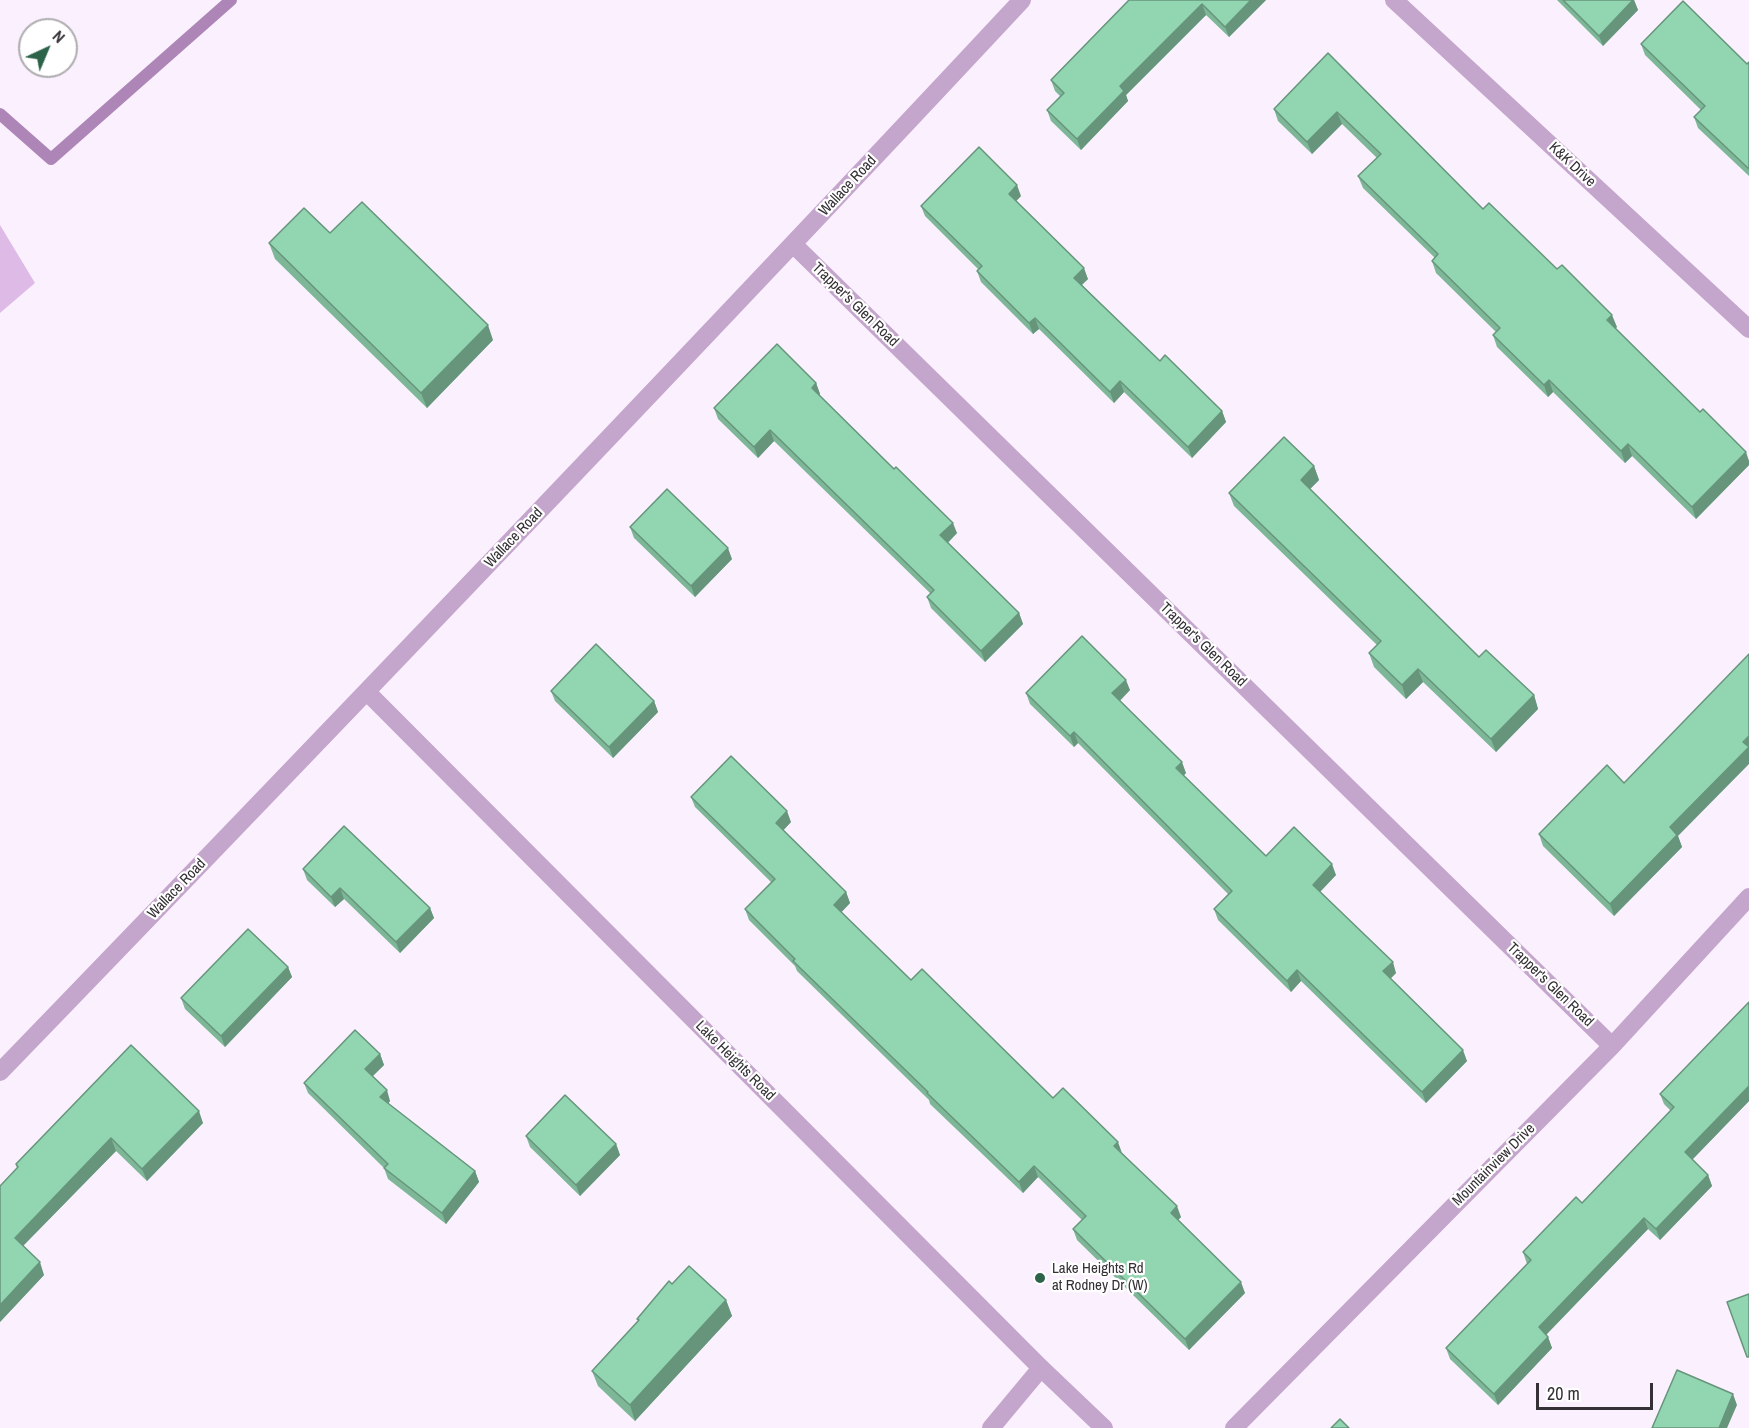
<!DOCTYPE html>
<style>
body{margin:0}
#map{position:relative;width:1749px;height:1428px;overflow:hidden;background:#fbf1fe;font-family:"Archivo Narrow",sans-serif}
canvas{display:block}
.north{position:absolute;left:18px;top:18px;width:60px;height:60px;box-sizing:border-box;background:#fff;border:2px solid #aeacae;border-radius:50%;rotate:44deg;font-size:16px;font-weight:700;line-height:24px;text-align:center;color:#343035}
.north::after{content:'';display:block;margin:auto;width:21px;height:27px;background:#2d6349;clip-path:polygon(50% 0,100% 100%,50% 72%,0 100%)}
.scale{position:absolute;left:1536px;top:1383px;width:117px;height:27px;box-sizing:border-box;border:3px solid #343035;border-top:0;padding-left:8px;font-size:18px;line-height:21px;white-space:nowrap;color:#343035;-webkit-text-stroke:4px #fff;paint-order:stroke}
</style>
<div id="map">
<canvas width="1749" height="1428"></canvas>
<div class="north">N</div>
<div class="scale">20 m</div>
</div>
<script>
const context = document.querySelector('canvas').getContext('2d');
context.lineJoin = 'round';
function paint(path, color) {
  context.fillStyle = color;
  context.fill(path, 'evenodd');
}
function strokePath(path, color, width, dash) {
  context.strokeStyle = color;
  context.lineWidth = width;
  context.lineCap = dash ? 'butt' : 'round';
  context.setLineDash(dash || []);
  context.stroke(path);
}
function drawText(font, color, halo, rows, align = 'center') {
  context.font = font + ' "Archivo Narrow",sans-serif';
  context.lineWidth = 4.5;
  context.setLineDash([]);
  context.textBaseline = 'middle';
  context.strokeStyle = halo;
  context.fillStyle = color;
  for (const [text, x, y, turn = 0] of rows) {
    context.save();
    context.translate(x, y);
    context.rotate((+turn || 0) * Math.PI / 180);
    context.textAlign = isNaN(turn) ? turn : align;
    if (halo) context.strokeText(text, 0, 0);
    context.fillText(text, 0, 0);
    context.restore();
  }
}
paint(new Path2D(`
 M0,225L35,283L0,313Z`), '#debae7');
strokePath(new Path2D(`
 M0,114L51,159L231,0`), '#ad85b7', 12);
strokePath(new Path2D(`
 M1394,0L1749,329
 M794,245L1612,1046
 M367,692L1041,1368L1104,1428
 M0,1072C343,717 685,361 1022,0
 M991,1428L1041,1368
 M1234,1428L1612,1046L1749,897`), '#c4a5cc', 18);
paint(new Path2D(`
 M1129,0H1266L1229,37L1206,15L1126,95L1128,101L1081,150L1051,121L1047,110L1060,96L1055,91L1051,80Z
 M1557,0H1634L1638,10L1603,46Z
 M1641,44L1747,64L1749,62V176L1698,128L1694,117L1701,110L1645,55Z
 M1328,53L1483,209L1557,269L1617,327L1615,328L1749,461V465L1696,519L1632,456L1625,463L1553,392L1548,397L1497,347L1493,335L1496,332L1436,273L1432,261L1435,258L1363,188L1358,176L1377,158L1342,124L1312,154L1278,121L1274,109Z
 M1021,196L1016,201L1088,279L1082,285L1160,361L1222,411L1226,422L1192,458L1124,392L1114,403L1039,329L1033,334L981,282L977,271L978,269L925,216L921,206Z
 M330,233L493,340L427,408L275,259L269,243Z
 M816,383L820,394L819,395L957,533L948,543L1019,613L1023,624L985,662L931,608L927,597L931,594L774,441L758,458L718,419L714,408Z
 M1314,466L1319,480L1310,489L1479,657L1534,695L1538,709L1496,752L1423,682L1406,699L1374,667L1369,653L1377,645L1234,506L1229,493Z
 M630,527L732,559L695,597L634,538Z
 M1130,690L1120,701L1186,773L1183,776L1266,856L1336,875L1320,892L1396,973L1390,979L1467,1061L1426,1103L1301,981L1291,992L1218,920L1214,909L1228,894L1078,743L1074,747L1030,704L1026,693Z
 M551,691L654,701L658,712L613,758L555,701Z
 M691,797L791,822L783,830L846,892L850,903L841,912L911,980L1053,1098L1122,1153L1181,1217L1178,1220L1245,1293L1189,1350L1077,1240L1073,1229L1082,1220L1038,1177L1023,1193L930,1104L929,1100L797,971L795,966L749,920L745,909L771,882L695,807Z
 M1539,834L1678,836L1682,847L1614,916L1543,846Z
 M303,869L430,908L434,918L400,953L344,899L335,907L307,880Z
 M288,967L292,977L225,1047L185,1009L181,998Z
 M1749,1002V1101L1692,1160L1708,1175L1712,1186L1660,1240L1648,1229L1546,1335L1548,1337L1552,1348L1498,1405L1450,1359L1446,1348L1527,1264L1523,1252L1582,1203L1671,1111L1664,1104L1660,1094Z
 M131,1045L203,1123L147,1181L116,1151L23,1246L44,1275L0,1322L17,1168L16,1164Z
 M380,1054L384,1065L372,1076L390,1101L388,1104L475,1171L479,1182L446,1224L388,1179L384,1168L308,1093L304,1083Z
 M526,1136L616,1144L620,1155L580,1196L530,1147Z
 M672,1284L726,1300L732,1316L635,1421L598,1386L592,1371L638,1321L637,1319Z`), '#7db798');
paint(new Path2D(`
 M1251,0H1266L1229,37L1225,27Z
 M1633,0H1634L1638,10L1603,46L1599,36Z
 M1202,4L1206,15L1126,95L1128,101L1081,150L1077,139L1120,86Z
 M1337,112L1342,124L1312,154L1307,142Z
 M1017,185L1021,196L1012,205L1009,194Z
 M1084,268L1088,279L1078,288L1074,278Z
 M1612,315L1617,327L1612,332L1607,320Z
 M1035,318L1039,329L1033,334L1029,323Z
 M488,325L493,340L427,408L421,393Z
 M1549,380L1553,392L1548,397L1544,385Z
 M1120,381L1124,392L1114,403L1110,392Z
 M816,383L820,394L816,399L812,388Z
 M1222,411L1226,422L1192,458L1188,447Z
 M770,430L774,441L758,458L754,447Z
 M1628,444L1632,456L1625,463L1621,451Z
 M1746,452L1749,461V465L1696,519L1692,507Z
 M1314,466L1319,480L1306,493L1301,480Z
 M953,523L957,533L944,546L940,535Z
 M728,548L732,559L695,597L691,586Z
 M1019,613L1023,624L985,662L981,651Z
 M1418,669L1423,682L1406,699L1402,685Z
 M1126,680L1130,690L1116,704L1112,693Z
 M1534,695L1538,709L1496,752L1491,739Z
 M654,701L658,712L613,758L609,747Z
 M1074,732L1078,743L1074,747L1070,736Z
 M1749,736V764L1678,836L1682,847L1614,916L1610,904L1670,827Z
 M1182,762L1186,773L1180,779L1176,768Z
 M787,811L791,822L780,834L776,823Z
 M1332,864L1336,875L1317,895L1313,885Z
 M340,888L344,899L335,907L331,897Z
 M846,892L850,903L838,916L834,905Z
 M430,908L434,918L400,953L396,942Z
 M1393,962L1396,973L1387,982L1383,971Z
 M288,967L292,977L225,1047L221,1036Z
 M1297,970L1301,981L1291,992L1287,981Z
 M1463,1050L1467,1061L1426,1103L1422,1092Z
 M380,1054L384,1065L369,1080L365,1069Z
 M1749,1086V1101L1689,1163L1685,1152Z
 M387,1090L390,1101L384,1108L380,1097Z
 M199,1111L203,1123L147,1181L142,1169Z
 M111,1138L116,1151L19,1250L15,1238Z
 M1118,1142L1122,1153L1114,1146Z
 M616,1144L620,1155L580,1196L576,1185Z
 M1034,1166L1038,1177L1023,1193L1019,1182Z
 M475,1171L479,1182L446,1224L442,1213Z
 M1708,1175L1712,1186L1660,1240L1656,1229Z
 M1177,1206L1181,1217L1175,1223L1171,1213Z
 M1644,1218L1648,1229L1543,1338L1539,1327Z
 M40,1262L44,1275L0,1322V1305Z
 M1241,1282L1245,1293L1189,1350L1185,1339Z
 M726,1300L732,1316L635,1421L630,1405Z
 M1548,1337L1552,1348L1498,1405L1494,1394Z
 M1733,1394L1737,1405L1727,1428H1719Z`), '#66957c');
const building = new Path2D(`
 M1129,0H1251L1225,27L1202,4L1120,86L1124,91L1077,139L1047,110L1064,93L1051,80Z
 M1563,0H1633L1599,36Z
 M1683,1L1747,64L1749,62V169L1694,117L1705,106L1641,44Z
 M1328,53L1483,209L1489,203L1557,269L1562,265L1612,315L1607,320L1700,412L1703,409L1746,452L1692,507L1628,444L1621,451L1549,380L1544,385L1493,335L1500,328L1432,261L1438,254L1358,176L1381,154L1337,112L1307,142L1274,109Z
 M979,147L1017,185L1009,194L1084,268L1074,278L1160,361L1165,355L1222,411L1188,447L1120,381L1110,392L1035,318L1029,323L977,271L982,266L921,206Z
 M362,202L488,325L421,393L269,243L304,208L330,233Z
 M777,344L816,383L812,388L894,469L896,467L953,523L940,535L1019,613L981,651L927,597L934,590L770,430L754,447L714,408Z
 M1284,437L1314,466L1301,480L1479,657L1486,650L1534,695L1491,739L1418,669L1402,685L1369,653L1381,641L1229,493Z
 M667,489L728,548L691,586L630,527Z
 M1082,636L1126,680L1112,693L1182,762L1176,768L1266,856L1294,827L1332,864L1313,885L1393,962L1383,971L1463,1050L1422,1092L1297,970L1287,981L1214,909L1232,891L1074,732L1070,736L1026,693Z
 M596,644L654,701L609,747L551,691Z
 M1749,654V736L1743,742L1749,747L1670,827L1677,835L1610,904L1539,834L1607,765L1624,783Z
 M731,756L787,811L776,823L846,892L834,905L911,980L922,969L1053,1098L1063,1088L1118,1142L1114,1146L1177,1206L1171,1213L1241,1282L1185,1339L1073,1229L1086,1216L1034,1166L1019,1182L927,1093L928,1092L793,961L795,959L745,909L775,879L691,797Z
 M344,826L430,908L396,942L340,888L331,897L303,869Z
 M248,929L288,967L221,1036L181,998Z
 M1749,1002V1086L1685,1152L1708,1175L1656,1229L1644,1218L1539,1327L1548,1337L1494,1394L1446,1348L1531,1260L1523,1252L1576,1197L1582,1203L1674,1107L1660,1094Z
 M355,1030L380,1054L365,1069L387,1090L380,1097L475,1171L442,1213L384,1168L388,1164L304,1083Z
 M131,1045L199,1111L142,1169L111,1138L15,1238L40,1262L0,1305V1186L18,1167L16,1164Z
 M565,1095L616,1144L576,1185L526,1136Z
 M689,1266L726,1300L630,1405L592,1371L639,1320L637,1319L669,1281L672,1284Z
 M1749,1294V1357H1747L1727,1302Z
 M1677,1370L1733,1394L1719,1428H1652Z
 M1340,1419L1349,1428H1331Z`);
paint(building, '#91d5b1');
strokePath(building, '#66957c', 1.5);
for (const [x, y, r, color] of [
 [1040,1278,6,"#2d6349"]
]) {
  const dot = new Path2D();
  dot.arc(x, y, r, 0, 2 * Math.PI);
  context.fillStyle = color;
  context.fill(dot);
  strokePath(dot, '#fff', 2);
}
drawText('15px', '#343035', '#fff', [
 ["K&K Drive",1572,165,43],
 ["Wallace Road",848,186,-47],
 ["Trapper's Glen Road",855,305,44],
 ["Wallace Road",514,538,-46],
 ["Trapper's Glen Road",1203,645,44],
 ["Wallace Road",177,889,-46],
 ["Trapper's Glen Road",1550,985,44],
 ["Lake Heights Road",735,1061,45],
 ["Mountainview Drive",1494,1165,-45]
]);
drawText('15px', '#343035', '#fff', [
 ["Lake Heights Rd",1052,1269],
 ["at Rodney Dr (W)",1052,1286]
], 'left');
</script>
